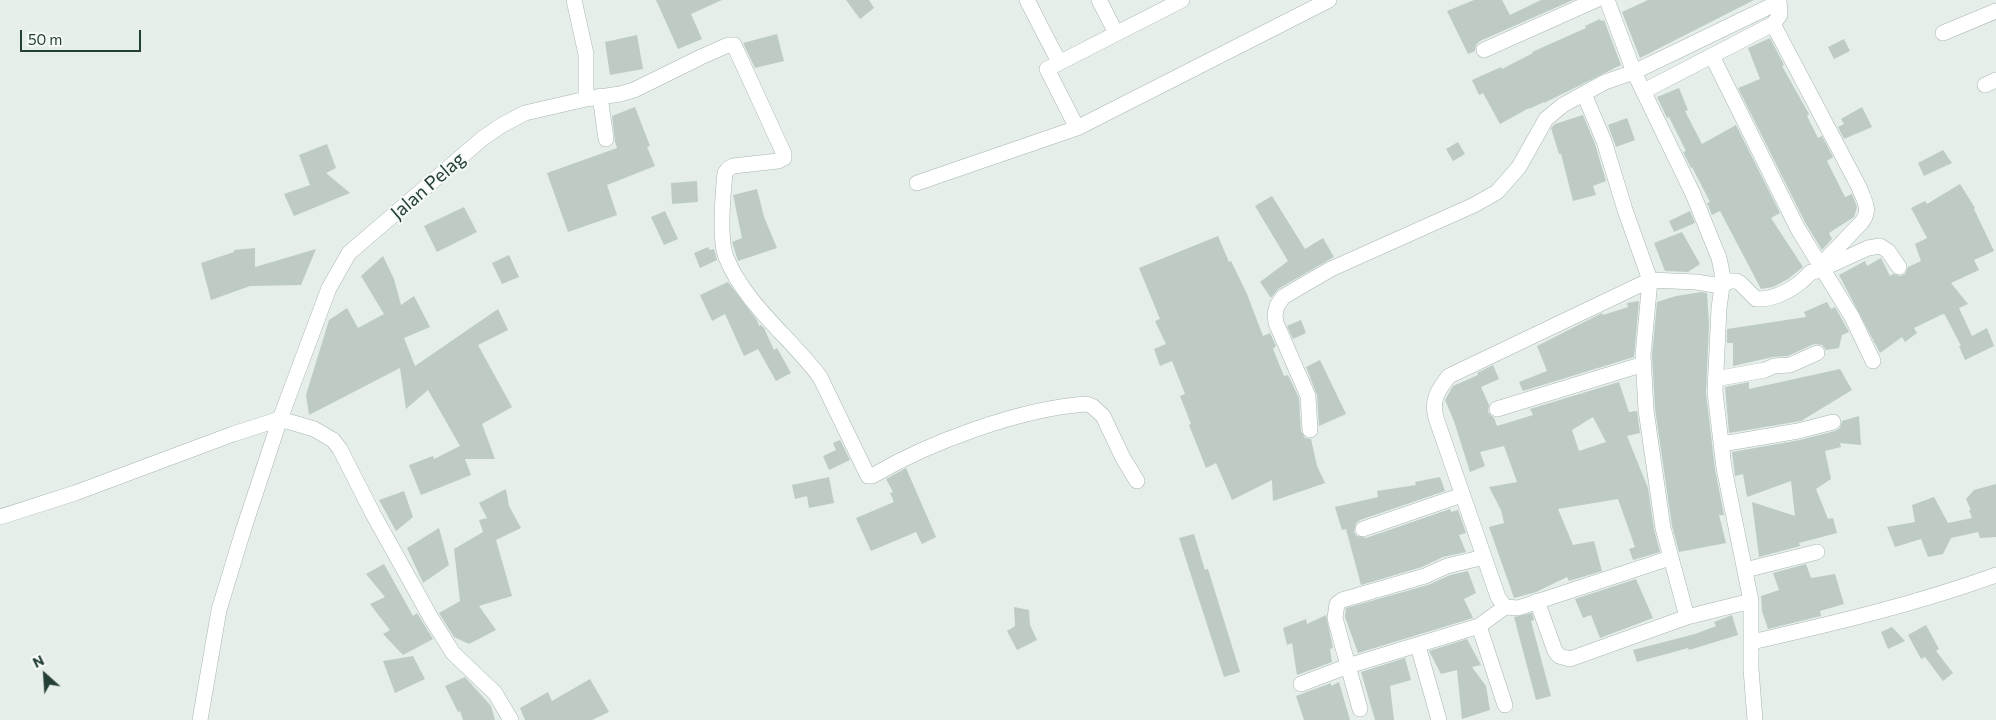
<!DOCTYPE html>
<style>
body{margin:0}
#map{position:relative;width:1996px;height:720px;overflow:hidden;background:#e5eee9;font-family:Commissioner,sans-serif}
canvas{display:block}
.north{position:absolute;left:20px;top:650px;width:50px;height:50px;-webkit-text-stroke:4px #f5faf7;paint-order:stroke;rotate:334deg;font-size:14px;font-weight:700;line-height:20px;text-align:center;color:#243f35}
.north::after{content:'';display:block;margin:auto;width:18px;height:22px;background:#243f35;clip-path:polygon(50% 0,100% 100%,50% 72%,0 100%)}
.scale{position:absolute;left:20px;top:30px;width:121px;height:22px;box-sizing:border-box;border:2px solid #243f35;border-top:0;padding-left:6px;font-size:15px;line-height:18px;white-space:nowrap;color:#243f35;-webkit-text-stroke:4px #f5faf7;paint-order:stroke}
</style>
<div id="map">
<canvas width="1996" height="720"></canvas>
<div class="north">N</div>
<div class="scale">50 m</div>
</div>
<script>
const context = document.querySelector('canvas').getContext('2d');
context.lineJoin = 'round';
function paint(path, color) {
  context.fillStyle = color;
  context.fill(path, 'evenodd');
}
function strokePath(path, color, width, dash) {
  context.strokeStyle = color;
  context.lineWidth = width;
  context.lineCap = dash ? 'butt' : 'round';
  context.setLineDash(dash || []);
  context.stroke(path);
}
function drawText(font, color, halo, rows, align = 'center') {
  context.font = font + ' Commissioner,sans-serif';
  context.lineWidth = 4;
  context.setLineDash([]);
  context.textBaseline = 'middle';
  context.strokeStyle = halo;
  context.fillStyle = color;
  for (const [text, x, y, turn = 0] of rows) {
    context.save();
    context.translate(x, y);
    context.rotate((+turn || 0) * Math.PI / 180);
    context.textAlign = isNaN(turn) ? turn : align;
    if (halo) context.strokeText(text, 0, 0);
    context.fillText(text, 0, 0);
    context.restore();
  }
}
paint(new Path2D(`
 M656,0H722L691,14L702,39L678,49Z
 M846,0H869L874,8L860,19Z
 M1474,0H1502L1510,15L1541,0H1573L1480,41L1476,45L1475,51L1468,54L1447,11Z
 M1648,0H1754L1640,58L1622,12Z
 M1600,19L1601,21L1604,20L1621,65L1544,103V102L1529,109V108L1500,124L1483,93L1479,95L1472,80L1501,67L1502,69L1533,53L1532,52L1586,28L1585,26Z
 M777,34L784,61L755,68L743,43Z
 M637,35L643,69L610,75L605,42Z
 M1770,38L1784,65L1782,66L1809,114L1807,116L1818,138L1822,136L1833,157L1827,161L1845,197L1852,194L1857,207L1854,217L1829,233L1832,239L1822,250L1806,224L1738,88L1760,79L1748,48Z
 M1844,39L1850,51L1834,59L1828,47Z
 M1679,88L1688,110L1685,111L1702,144L1736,125L1780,213L1771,218L1803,267L1788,279L1773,287L1761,289L1720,211L1712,215L1707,203L1710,202L1692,167L1691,168L1683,152L1686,151L1669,117L1667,118L1657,97Z
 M635,107L650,146L647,147L655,166L607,185L617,215L568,232L547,173L617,148L615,142L612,116Z
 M1862,107L1872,127L1844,139L1838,127L1844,124L1841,119Z
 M1583,115L1595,144L1606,181L1593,186L1596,195L1573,201L1561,154H1559L1551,128L1555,124Z
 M1627,118L1635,140L1616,147L1608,125Z
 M1458,142L1465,154L1453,161L1446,149Z
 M327,144L336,168L326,173L350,193L294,216L284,194L310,185L299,155Z
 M1943,150L1952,163L1924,176L1918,163Z
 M697,181L698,202L672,204L671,183Z
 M1960,184L1975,208L1974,209L1994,251L1974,260L1979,270L1951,283L1968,304L1959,308L1972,336L1987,328L1994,346L1965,360L1959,346H1961L1945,315L1943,314L1914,328L1917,333L1905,342L1902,337L1880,353L1839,275L1865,261L1867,266L1881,258L1890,276L1893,274L1900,276L1905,274L1908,267L1921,261L1915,244L1927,238L1911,208L1925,201L1927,204Z
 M757,189L764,217L777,248L738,261L732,242L742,238L733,195Z
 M1272,196L1305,249L1323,238L1334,257L1278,289L1271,298L1260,282L1288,261L1255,206Z
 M464,207L477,232L437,252L424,226Z
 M665,211L678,239L664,245L651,217Z
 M1690,211L1695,223L1674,232L1669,221Z
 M1682,232L1700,264L1688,272L1665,271L1654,243Z
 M1218,236L1229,262L1231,261L1247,294L1263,336L1270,333L1276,346L1273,349L1284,376L1288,375L1299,398L1301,431L1305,438L1311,439L1317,466L1325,483L1273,501L1272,480L1232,500L1216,463L1206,468L1189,425L1191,424L1180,396L1185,394L1172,361L1160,366L1154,349L1166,344L1155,321L1160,319L1139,268Z
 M708,247L710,250L714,249L717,260L700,268L694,253Z
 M255,248V267L316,249L301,285L250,286L211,300L201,263L234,252V250Z
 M509,255L519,277L502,284L492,263Z
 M383,256L394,279L401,305L414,296L430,327L404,338L415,366L498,309L508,330L478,345L512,407L482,424L495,459H465L471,475L421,495L409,465L433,456L434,459L460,446L428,390L406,409L400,368L309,415L306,395L329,320L347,308L358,328L384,314L361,276Z
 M728,282L757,320L759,326L761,325L764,328L774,350L777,348L791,373L776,381L758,349L744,356L725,314L712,321L700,295Z
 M1702,292L1707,293L1709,324L1706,393L1715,469L1724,515H1719L1726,543L1679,552L1672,526L1655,409L1652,355L1657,302L1676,296Z
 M1639,301L1634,357L1523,391L1519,382L1547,371L1537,346L1602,313L1603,315L1628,307L1627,303Z
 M1827,302L1831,309L1835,307L1849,332L1842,335L1839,348L1826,350L1822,345L1814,344L1788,356L1773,357L1733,366V343H1727V329L1806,317L1804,312Z
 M1301,320L1306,333L1293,339L1287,326Z
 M1320,360L1346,414L1319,426L1317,395L1306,367Z
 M1493,365L1499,379L1481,387L1489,405L1488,412L1494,418L1497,426L1533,415L1530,409L1619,382L1629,412L1637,411L1640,433L1627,436L1648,488L1654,529L1660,552L1633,560L1629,549L1635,547L1618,499L1558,509L1573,545L1594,541L1602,571L1569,581L1567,577L1536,592L1514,598L1489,527L1504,523L1501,510L1489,487L1517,482L1504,446L1480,452L1485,466L1470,472L1454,421L1445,400L1453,386L1478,375L1477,373ZM1593,417L1606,442L1579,451L1572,430Z
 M1840,369L1852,390L1801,421L1729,433L1725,387L1749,382V389Z
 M1859,416L1861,445L1840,443L1841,447L1825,451L1831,479L1816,489L1828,519L1833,518L1837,533L1799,543L1800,546L1759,557L1752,502L1795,516L1791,481L1747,497L1743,474L1735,476L1732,452L1800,440L1835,431L1840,428L1842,421Z
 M840,440L850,460L829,470L823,456L836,450L833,443Z
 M906,468L936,537L922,544L916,532L871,551L856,518L894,502L890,493L893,492L886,479Z
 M829,477L834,503L809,508L807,496L795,499L792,485Z
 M1440,477L1445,491L1360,520L1356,523L1354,532L1357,536L1366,538L1450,509L1451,512L1458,510L1466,533L1459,535L1466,552L1443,557L1422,567L1361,585L1346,529L1342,530L1335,507L1378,497L1377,491L1416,485L1415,482Z
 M1996,484V537L1980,538L1978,532L1951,538L1943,554L1928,557L1921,539L1895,547L1887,527L1915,522L1912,505L1934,497L1948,523L1972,518L1969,510H1971L1966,499L1974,490Z
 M506,489L509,506L521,528L496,540L512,596L479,606L496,630L469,644L454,637L439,613L460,601L454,549L483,532L479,520L487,518L479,503Z
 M404,491L413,517L396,531L379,500Z
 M439,528L449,565L423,583L407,548Z
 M1194,534L1205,570L1208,569L1240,672L1224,677L1179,538Z
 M384,564L413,616L417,613L433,639L403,655L383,634L390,630L370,604L385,597L366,574Z
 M1806,564L1811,578L1835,574L1844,604L1820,611L1821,616L1768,629L1762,611L1761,596L1779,590L1773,573Z
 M1468,571L1476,593L1464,599L1473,618L1358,653L1345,617L1346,608L1428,585L1450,575Z
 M1636,579L1653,618L1600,638L1591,615L1583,618L1575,599Z
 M1014,607L1029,610L1030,625L1037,640L1017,650L1007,631L1015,626Z
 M1532,613L1534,620L1531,621L1551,696L1536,700L1514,617Z
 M1326,615L1333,648L1330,649L1332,662L1297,675L1292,643L1287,645L1283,628L1306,619L1307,624Z
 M1732,615L1738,635L1689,650L1688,648L1637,662L1633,650L1695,634L1716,626L1714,622Z
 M1926,625L1939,649L1936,651L1953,673L1943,681L1925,657L1921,659L1908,635Z
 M1892,627L1905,641L1888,649L1881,632Z
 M1467,639L1481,665L1472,667L1486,686L1490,710L1462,719L1457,670L1441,674L1429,651Z
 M413,656L425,679L395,693L383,661Z
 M1405,658L1411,680L1390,686L1394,720H1375L1361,672Z
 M465,677L491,706L495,720H463L460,711L458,712L445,686Z
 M590,679L609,712L592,720H525L520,708L548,692L552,701Z
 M1339,682L1350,720H1304L1296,696L1331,683V686Z`), '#bdcbc4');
const minor = new Path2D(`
 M1027,0L1059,62
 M1099,0L1116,33
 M1607,0L1634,72L1693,194L1719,258L1722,272V286L1719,308L1715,392L1724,468L1751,601V669L1755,720
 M1943,33L1996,11
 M1484,50L1596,0
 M1712,56L1798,229L1852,317L1873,361
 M1985,85L1996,80
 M1644,91L1773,24L1780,15L1779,0
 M1584,94L1604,141L1625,210L1650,280L1643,355L1646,410L1663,528L1687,617L1751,601
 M600,96L606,139
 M586,99L620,94L634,90L701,57L728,45H734L784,154V158L778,161L733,166L728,169L725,173C723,193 719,239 726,257C744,303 791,338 820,377L868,476H872C930,442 1019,409 1086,404L1092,406L1103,416L1123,458L1137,481
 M1077,128L1047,69L1182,0
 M917,183L1077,128L1329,0
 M1824,268L1868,248L1880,246L1888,251L1899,267
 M1715,379L1765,370L1774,366L1790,365L1817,353
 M1497,409L1644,364
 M1310,430L1308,396L1276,323L1275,314L1277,306L1283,297L1305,284L1331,269L1474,205L1497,192L1519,167L1546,119L1563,105L1605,82L1634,72L1779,2
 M1722,444L1798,431L1833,422
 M0,517L75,493L233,434L280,419L314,429L333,440L340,449L373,514L431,618L453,653L495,693L511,720
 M1363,529L1462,495
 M1670,558L1518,608L1505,607L1498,597L1436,418C1431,400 1438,390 1449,376L1650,280L1696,282L1722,286L1730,281H1736L1740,283L1756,299C1776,300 1798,287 1811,272H1814L1861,223C1872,210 1864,201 1859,187L1773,24
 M1745,570L1817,552
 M1537,601L1555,651L1559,656L1570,659L1687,617
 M1479,626L1505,705
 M1752,642C1835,623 1916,604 1996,575
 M1418,646L1439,720
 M1301,684L1348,666L1335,618L1337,604L1342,600L1425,576L1447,566L1484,557
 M1360,709L1348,666L1479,626L1505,607
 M200,720L219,610L243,531L280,419L329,288L349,253L483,138L502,125L525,113L586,99V54L574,0`);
strokePath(minor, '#a7b6af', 16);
strokePath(minor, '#fff', 15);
drawText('19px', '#243f35', '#f5faf7', [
 ["Jalan Pelag",428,186,-41]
]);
</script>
